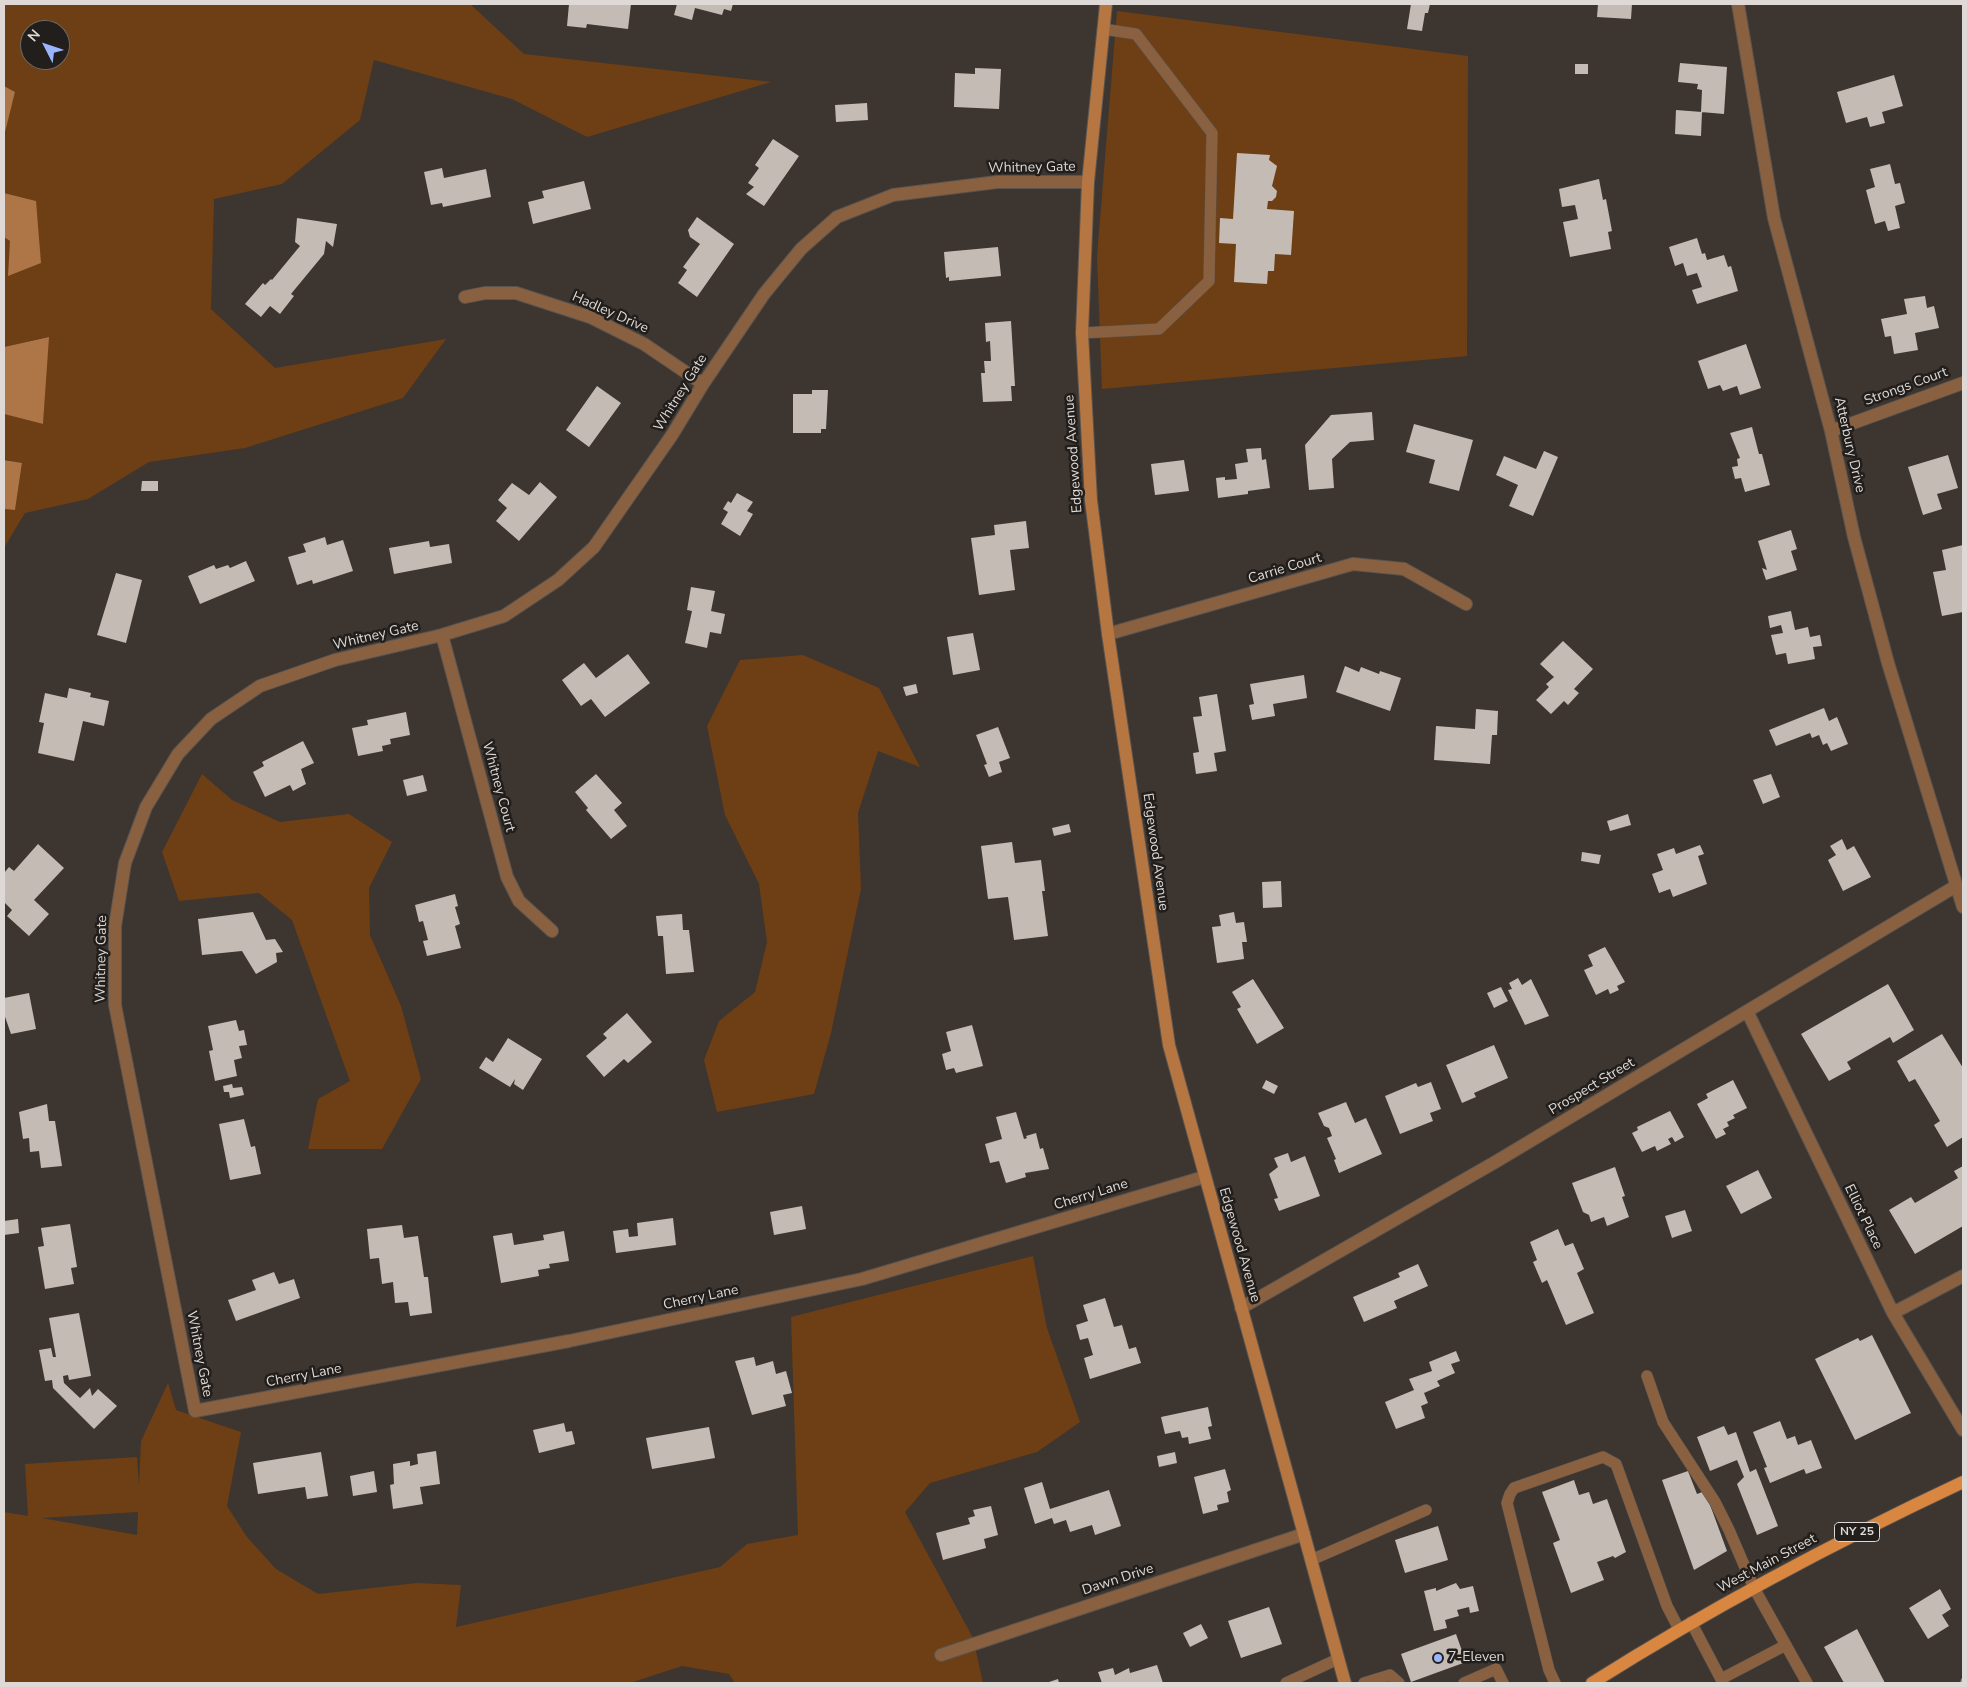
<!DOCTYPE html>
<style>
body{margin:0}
#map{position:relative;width:1967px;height:1687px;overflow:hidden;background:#3d3530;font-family:"Nunito Sans",sans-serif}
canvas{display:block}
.frame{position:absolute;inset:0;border:5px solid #ded9d6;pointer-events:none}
.north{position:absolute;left:20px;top:20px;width:50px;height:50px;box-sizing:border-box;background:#211e1b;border:1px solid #6d6966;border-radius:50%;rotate:311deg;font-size:14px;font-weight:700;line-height:20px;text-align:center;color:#ded9d6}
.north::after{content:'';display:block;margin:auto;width:18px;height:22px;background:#9ab5fd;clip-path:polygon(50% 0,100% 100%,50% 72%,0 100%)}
</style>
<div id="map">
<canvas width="1967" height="1687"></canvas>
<div class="frame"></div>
<div class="north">N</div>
</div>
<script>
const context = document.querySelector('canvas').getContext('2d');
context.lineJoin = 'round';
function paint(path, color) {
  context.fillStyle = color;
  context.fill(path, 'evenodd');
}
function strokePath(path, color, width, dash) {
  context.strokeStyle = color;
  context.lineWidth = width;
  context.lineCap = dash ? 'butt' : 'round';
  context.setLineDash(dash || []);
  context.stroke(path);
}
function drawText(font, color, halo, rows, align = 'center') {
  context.font = font + ' "Nunito Sans",sans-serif';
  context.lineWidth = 5;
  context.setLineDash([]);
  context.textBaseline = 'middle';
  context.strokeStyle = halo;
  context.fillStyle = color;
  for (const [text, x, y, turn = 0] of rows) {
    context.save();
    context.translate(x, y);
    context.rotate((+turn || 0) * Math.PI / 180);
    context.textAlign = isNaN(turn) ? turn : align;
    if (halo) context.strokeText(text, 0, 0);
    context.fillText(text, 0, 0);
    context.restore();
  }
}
paint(new Path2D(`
 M4,4H470L524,54L771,82L587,137L512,99L374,60L360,120L282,184L214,199L211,309L275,368L446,339L403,398L245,448L149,462L88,499L25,513L4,548V509L15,510L22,464L4,459V414L43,424L48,337L4,347V237L10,241L36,201L4,193V131L15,92L4,86ZM30,30H60V60H30Z
 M1117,11L1468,56L1467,356L1102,389L1097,256Z
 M803,655L879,688L920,767L878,751L858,813L861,889L831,1033L814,1094L717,1112L704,1060L719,1021L755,992L767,942L759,884L725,815L707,726L740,660Z
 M202,774L232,800L280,822L349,814L392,842L369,888L370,935L401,1006L421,1079L382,1149H308L318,1099L350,1081L292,920L259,893L179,901L162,852Z
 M1033,1256L1047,1328L1080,1422L1037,1452L930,1483L905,1512L973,1638L983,1683H735L729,1674L682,1666L630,1683H4V1512L28,1516L25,1464L137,1457L139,1485L141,1441L168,1383L176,1410L241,1432L227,1506L247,1537L276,1569L318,1594L417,1583L461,1585L456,1627L720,1567L747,1544L798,1535L791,1317ZM138,1512L137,1535L42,1518Z`), '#6e3f14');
paint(new Path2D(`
 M4,86L15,92L5,132L4,131Z
 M4,193L36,201L41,263L8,276L10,241L4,237Z
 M49,337L43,424L4,414V347Z
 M4,460L22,463L15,510L4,509Z`), '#ae7547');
paint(new Path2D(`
 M569,4H631L628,29L587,24L586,28L567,26Z
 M677,4H733L731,11L724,9L722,15L695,8L692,20L674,15Z
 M1411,4H1430L1428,13H1425L1422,31L1407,29Z
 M1598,4H1632L1631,19L1597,17Z
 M1680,63L1727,67L1724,114L1701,112L1702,90L1697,89L1698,84L1678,82Z
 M1575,64H1588V74H1575Z
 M975,68L1001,69L999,109L954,107L955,73L975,74Z
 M1894,75L1903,106L1882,112L1885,123L1870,127L1867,117L1846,123L1837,92Z
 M867,103L868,120L836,122L835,105Z
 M1676,110L1702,112L1701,136L1675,134Z
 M773,139L799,156L764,206L746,194L754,187L748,183L759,168L755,165Z
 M1237,153L1270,155L1269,160L1277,166L1272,186L1277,191L1276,197L1272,201H1268L1267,209L1294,211L1291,255L1275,254L1274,271H1268L1267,284L1234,282L1236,244L1219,243L1220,218L1233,219Z
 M1890,164L1895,184L1900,183L1905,203L1895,206L1900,228L1888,231L1885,221L1875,224L1866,190L1875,187L1870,169Z
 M442,168L444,178L486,169L491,197L443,207L442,203L431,205L424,172Z
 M1599,179L1603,200L1606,199L1612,231L1608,232L1611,249L1570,257L1563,222L1578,219L1575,205L1562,207L1559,189Z
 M584,181L591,209L533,224L528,202L544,198L542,191Z
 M697,217L734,244L697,297L678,283L687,270L683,267L700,244L690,237L688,230Z
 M297,218L337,224L333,247L326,241L324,254L291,294L294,296L280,314L270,306L261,317L245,304L263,283L265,285L271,279L272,280L300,246L295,242Z
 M1697,238L1702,254L1705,253L1707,260L1724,255L1728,267L1731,266L1738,291L1697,304L1692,290L1702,287L1697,273L1687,276L1683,263L1675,266L1669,247Z
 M998,247L1001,276L949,281V277L946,278L944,252Z
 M1925,296L1927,308L1934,306L1939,328L1915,333L1918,350L1894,354L1891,336L1885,337L1881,319L1907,314L1904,299Z
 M1011,321L1015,386H1011L1012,401L983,402L981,373H985L984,361H991L990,341L986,342L985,323Z
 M1746,344L1761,388L1740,395L1737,386L1723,391L1720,385L1708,389L1698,361Z
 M597,386L621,403L589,447L566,430Z
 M812,390H828L826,429H821V433H793V394H812Z
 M1372,412L1374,440L1350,442L1332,459L1334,488L1309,490L1305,445L1331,415Z
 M1414,424L1473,440L1459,491L1429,483L1435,460L1406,452Z
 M1752,427L1759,454H1762L1770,485L1745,492L1741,478L1735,479L1732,467L1738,466L1737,459L1740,458L1730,433Z
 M1261,448L1262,460L1266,459L1270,488L1248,491V494L1218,498L1216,478L1225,477V480L1237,479L1235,464L1248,462L1246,449Z
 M1544,451L1558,457L1533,516L1509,506L1518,485L1496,475L1504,456L1536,469Z
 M1948,455L1958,488L1937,494L1942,509L1923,515L1908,467Z
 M1184,460L1189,491L1155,495L1151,464Z
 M142,481H158V491H141Z
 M540,482L557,497L519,541L496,521L507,508L498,500L512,483L529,495Z
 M737,493L753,502L747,511L753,514L740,536L721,524L728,512L723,509L728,501L731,503Z
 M1026,521L1029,548L1010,550L1015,590L979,595L971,538L995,535L994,525Z
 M1791,530L1797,549L1791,551L1797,570L1766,580L1762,568L1767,570L1758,541Z
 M325,537L327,545L343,540L353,571L313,584L312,580L297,585L288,557L306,552L303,544Z
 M429,541L430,547L449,544L452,563L394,574L389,548Z
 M1963,545V612L1942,616L1933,572L1946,570L1942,550Z
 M246,561L255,581L200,604L188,576L214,565L216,569L228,565L230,568Z
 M116,573L142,580L126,643L97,635Z
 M691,587L715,591L711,611L725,614L721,634L710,632L707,648L685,643L692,611L687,610Z
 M1791,611L1795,630L1808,627L1810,637L1820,635L1822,646L1813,647L1815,659L1788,664L1786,653L1776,655L1771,635L1783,633L1781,625L1770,628L1768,616Z
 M973,633L980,670L953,675L947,637Z
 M1563,641L1593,669L1574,689L1579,693L1568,705L1564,701L1551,714L1536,700L1549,687L1546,684L1554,677L1540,664Z
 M628,654L650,683L605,717L591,699L581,706L562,680L584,663L596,678Z
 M1345,666L1359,672L1361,667L1379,674L1380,671L1401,678L1390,711L1336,692Z
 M1304,675L1307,698L1273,704L1275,716L1252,720L1249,705L1254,704L1250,684Z
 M916,684L918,693L906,696L903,687Z
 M69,688L91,693L90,697L109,701L104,726L83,721L74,761L38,753L44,723L39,722L45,693L67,698Z
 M1217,694L1226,751L1214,753L1217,771L1196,774L1193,753L1199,752L1193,717L1202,716L1199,697Z
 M1824,708L1829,721L1837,717L1848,744L1831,751L1827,743L1823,745L1819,735L1812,738L1810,733L1776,746L1769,730Z
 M1476,709L1498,711L1497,735H1492L1490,764L1434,760L1436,726L1475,729Z
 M406,712L410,735L390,739L391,744L382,746L383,751L358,756L352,728L368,725L367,720Z
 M998,727L1010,758L999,762L1002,772L989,777L984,765L987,764L976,735Z
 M303,741L314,763L301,769L306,784L293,791L290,785L265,797L253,772L264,766L262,762Z
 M596,774L622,803L614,810L627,826L611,839L586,810L588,808L575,792Z
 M1771,774L1780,797L1763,804L1753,780Z
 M423,775L427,791L407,796L403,780Z
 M1628,814L1631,825L1610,831L1607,821Z
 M1069,824L1071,832L1054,836L1052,828Z
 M1842,839L1847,850L1854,846L1871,877L1843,891L1828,860L1836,855L1830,846Z
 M1012,842L1015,863L1041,860L1045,891H1042L1048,936L1014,940L1008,897L988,899L981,846Z
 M38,844L64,868L34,900L49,914L29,936L7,916L12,910L4,902V873L9,867L14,871Z
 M1700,845L1704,854L1698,856L1707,884L1673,897L1670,889L1659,893L1652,874L1663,870L1657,854L1674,848L1676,854Z
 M1582,852L1601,855L1599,864L1581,861Z
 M1281,881L1282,907L1263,908L1262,882Z
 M455,894L458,906L455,907L460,924L455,926L461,948L427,956L423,941L428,940L423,921L419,922L415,905Z
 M253,912L266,940L275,939L283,952L276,953L277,962L256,974L242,951L202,955L198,919Z
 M1234,912L1236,923L1244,922L1247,942H1242L1244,959L1217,963L1212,927L1221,926L1219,915Z
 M682,914L683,930H689L694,972L666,974L663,936H658L656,916Z
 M1605,947L1625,982L1617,986L1619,990L1610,994L1608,989L1596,995L1584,970L1593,966L1588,955Z
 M1518,978L1522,985L1531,979L1549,1016L1525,1025L1508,990L1512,989L1509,983Z
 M1253,979L1284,1028L1257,1044L1237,1009L1241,1007L1232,992Z
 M1888,984L1914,1030L1893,1043L1890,1037L1847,1062L1851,1069L1829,1081L1801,1034Z
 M1501,987L1508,1001L1494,1008L1487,993Z
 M29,993L36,1029L11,1034L4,1014V998Z
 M627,1013L652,1042L628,1063L624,1059L604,1077L586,1056L607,1038L603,1034Z
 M236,1020L239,1031L244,1030L247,1045L239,1046L242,1058L234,1060L237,1076L215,1081L209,1051L213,1050L208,1026Z
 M972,1025L983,1066L956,1073L954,1068L946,1070L942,1054L951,1051L946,1032Z
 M1942,1034L1963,1068V1137L1947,1147L1934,1125L1940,1121L1915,1079L1909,1082L1897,1061Z
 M508,1038L542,1059L523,1090L514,1084L515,1079L510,1087L479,1068L486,1057L493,1062Z
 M1494,1045L1508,1078L1474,1093L1476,1097L1462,1103L1446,1065Z
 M1266,1080L1278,1086L1274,1094L1262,1088Z
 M1733,1080L1747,1108L1733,1115L1735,1118L1727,1122L1729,1126L1723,1129L1726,1134L1716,1139L1697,1104L1708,1098L1706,1094Z
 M1431,1082L1441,1109L1430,1113L1433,1121L1400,1134L1385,1096L1416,1083L1418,1087Z
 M232,1084L233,1088L242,1087L244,1095L230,1098L229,1092H224L223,1086Z
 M1346,1102L1355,1123L1366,1118L1382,1154L1339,1173L1334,1160L1336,1159L1327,1138L1332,1136L1329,1128L1324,1126L1318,1113Z
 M47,1104L49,1121H55L62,1166L41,1168L39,1151L30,1152L29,1138L23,1139L19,1112Z
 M1670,1111L1684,1137L1675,1142L1672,1137L1668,1139L1671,1144L1657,1151L1655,1146L1642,1152L1632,1133L1638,1130L1637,1127Z
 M1016,1112L1024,1139L1027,1138L1026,1136L1036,1133L1040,1149L1043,1148L1049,1169L1025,1173L1026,1177L1006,1183L999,1161L990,1163L985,1144L1002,1139L996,1117Z
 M244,1119L251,1147L255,1146L261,1174L230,1180L219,1124Z
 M1288,1153L1291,1162L1305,1156L1320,1196L1279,1211L1274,1199L1278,1198L1269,1174L1278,1167L1274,1158Z
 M1963,1166V1226L1915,1254L1889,1210L1911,1197L1915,1203L1958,1178L1954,1171Z
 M1615,1167L1625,1196L1622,1197L1629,1217L1607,1226L1604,1217L1591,1222L1589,1215L1583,1212L1572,1183Z
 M1758,1170L1772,1198L1741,1214L1726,1186Z
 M802,1206L806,1229L774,1235L770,1212Z
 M1685,1210L1692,1231L1672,1238L1665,1216Z
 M673,1218L676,1245L616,1253L613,1231L628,1229L629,1237L638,1236L637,1223Z
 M18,1219L19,1233L4,1235V1221Z
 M70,1224L77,1267L71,1268L74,1284L45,1289L38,1247L44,1246L41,1228Z
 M402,1225L404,1238L418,1236L424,1277H428L432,1313L410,1316L408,1302L395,1303L393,1282L382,1284L379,1258L370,1259L367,1229Z
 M1558,1229L1565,1246L1573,1243L1584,1269L1577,1273L1594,1313L1566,1325L1547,1280L1542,1283L1533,1262L1537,1260L1530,1242Z
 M564,1231L569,1261L549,1264L550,1268L538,1270L539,1276L501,1283L493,1236L512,1233L514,1245L544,1240L543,1235Z
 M1418,1264L1428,1286L1394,1301L1397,1308L1364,1322L1353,1297L1400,1277L1398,1273Z
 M274,1272L279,1284L294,1279L300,1298L236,1321L228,1300L256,1290L252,1280Z
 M1105,1298L1114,1327L1122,1325L1129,1349L1136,1347L1141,1363L1090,1379L1084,1358L1093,1355L1088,1338L1080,1340L1076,1325L1088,1321L1083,1305Z
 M79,1313L91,1376L69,1380L68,1375L63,1376L64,1383L80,1398L90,1388L92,1396L98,1389L117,1406L94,1429L53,1388L52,1380L45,1381L39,1350L51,1348L53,1357H56L49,1318Z
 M1872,1335L1911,1413L1855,1440L1815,1359L1858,1338L1860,1341Z
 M1456,1351L1460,1361L1451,1364L1455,1373L1437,1381L1440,1386L1424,1393L1428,1403L1421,1406L1425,1418L1396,1429L1385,1402L1414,1390L1409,1379L1432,1371L1429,1362Z
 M754,1357L756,1366L773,1361L776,1374L786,1371L792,1393L783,1395L786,1406L752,1415L735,1361Z
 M1208,1407L1212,1426L1208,1427L1211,1439L1189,1444L1188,1437L1182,1438L1180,1431L1165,1434L1161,1417Z
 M1780,1421L1787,1439L1795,1436L1798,1445L1811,1440L1822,1468L1806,1474L1804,1469L1770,1483L1764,1468L1767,1467L1753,1432Z
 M564,1423L566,1432L572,1431L575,1444L539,1453L533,1430Z
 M1724,1426L1728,1435L1736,1432L1750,1472L1756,1469L1778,1526L1757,1535L1737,1484L1744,1477L1737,1460L1710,1471L1697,1437Z
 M709,1427L715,1458L652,1469L646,1438Z
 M436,1451L440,1484L420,1487L423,1504L393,1509L390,1485L394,1484L393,1464L410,1461V1466L418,1464L417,1454Z
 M321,1452L328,1496L307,1499L305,1487L258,1494L253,1463Z
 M1175,1452L1177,1463L1159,1467L1157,1456Z
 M1225,1469L1231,1490L1227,1492L1229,1502L1217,1505L1218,1510L1203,1514L1194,1477Z
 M374,1471L377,1492L353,1496L350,1476Z
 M1688,1471L1697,1494L1705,1491L1727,1551L1694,1570L1662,1480Z
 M1574,1480L1579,1495L1589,1492L1593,1504L1607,1499L1626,1552L1615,1558L1613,1556L1597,1562L1604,1580L1571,1593L1553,1543L1560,1540L1542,1492Z
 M1042,1482L1050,1509L1109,1490L1121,1526L1095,1535L1092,1525L1070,1532L1066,1520L1054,1524L1052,1518L1035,1524L1024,1488Z
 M991,1506L998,1535L984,1539L986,1548L943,1560L936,1533L970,1524L968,1518L975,1516L973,1510Z
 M1438,1526L1448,1560L1405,1573L1395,1540Z
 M1456,1583L1460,1589L1473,1586L1479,1611L1470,1613L1469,1607L1457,1610L1459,1616L1445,1620L1447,1628L1434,1631L1424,1591L1436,1588V1591Z
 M1940,1589L1951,1609L1942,1615L1949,1626L1928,1639L1909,1608Z
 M1269,1607L1282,1644L1241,1658L1228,1621Z
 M1201,1624L1208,1638L1190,1647L1183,1633Z
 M1857,1629L1885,1683H1844L1824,1647Z
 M1456,1634L1466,1662L1411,1682L1401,1654Z
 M1157,1665L1163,1683H1102L1098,1672L1113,1668L1115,1675L1129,1668L1130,1673Z
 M1058,1679L1059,1683H1046Z`), '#c4bbb4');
const lane = new Path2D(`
 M1082,333L1159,329L1209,281L1212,133L1136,34L1103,29
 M1647,1376L1663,1422L1715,1502L1729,1530L1754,1588L1807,1683
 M1311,1560L1426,1510
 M1691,1622L1723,1683
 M1721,1679L1786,1645
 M1286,1683L1338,1659
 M1364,1683L1390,1675L1399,1683
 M1464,1683L1496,1669L1503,1683
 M1555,1683L1549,1670L1507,1503L1510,1494L1514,1488L1603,1457L1616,1464L1667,1606L1679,1629`);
const street = new Path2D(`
 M1738,4L1774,218L1831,431L1854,537L1888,663L1963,907
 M1088,182H997L893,195L837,217L801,249L764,294L703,384L672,435L594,547L558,580L504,616L442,635L335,660L260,686L211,719L178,754L146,807L125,863L115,926V1005L195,1411L569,1341L862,1279L1204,1177
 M465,297L485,293H516L590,317L644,344L703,384
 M1831,431L1963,383
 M1108,634L1353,564L1404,569L1466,604
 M442,635L507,877L519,901L552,931
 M1747,1011L1893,1313L1963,1430
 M1241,1308L1497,1161L1956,886
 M1893,1313L1963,1276
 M941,1655L1304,1534`);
const secondary = new Path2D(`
 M1106,4L1088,182L1082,333L1091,500L1108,634L1169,1045L1345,1683`);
const primary = new Path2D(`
 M1592,1683C1711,1608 1835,1542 1963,1482`);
strokePath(lane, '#5a534e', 12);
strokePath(street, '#5a534e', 14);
strokePath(secondary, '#5a534e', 14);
strokePath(primary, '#5a534e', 14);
strokePath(lane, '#896141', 11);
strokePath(street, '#896141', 12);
strokePath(secondary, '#b67642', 12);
strokePath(primary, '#d98641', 12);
strokePath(new Path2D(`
 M1962,1683L1963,1680`), '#96908c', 4);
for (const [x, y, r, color] of [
 [1438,1658,5,"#9ab5fd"]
]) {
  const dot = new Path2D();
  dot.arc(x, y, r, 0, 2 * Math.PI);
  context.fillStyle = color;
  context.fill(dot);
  strokePath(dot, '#211e1b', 2);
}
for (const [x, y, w] of [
 [1857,1532,45]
]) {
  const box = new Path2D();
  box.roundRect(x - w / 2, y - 9.5, w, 19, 4);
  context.fillStyle = '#211e1b';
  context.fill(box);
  strokePath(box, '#ded9d6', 1);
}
drawText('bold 12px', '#ded9d6', null, [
 ["NY 25",1857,1532]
]);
drawText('14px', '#ded9d6', '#211e1b', [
 ["Whitney Gate",1032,168,-1],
 ["Hadley Drive",610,313,24],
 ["Strongs Court",1906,387,-20],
 ["Whitney Gate",681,393,-58],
 ["Atterbury Drive",1849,445,77],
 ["Edgewood Avenue",1074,454,-94],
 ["Carrie Court",1285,569,-17],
 ["Whitney Gate",376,636,-13],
 ["Whitney Court",498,787,75],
 ["Edgewood Avenue",1155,852,82],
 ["Whitney Gate",102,959,-89],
 ["Prospect Street",1592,1087,-31],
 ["Cherry Lane",1091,1195,-17],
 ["Elliot Place",1863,1217,64],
 ["Edgewood Avenue",1239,1245,74],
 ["Cherry Lane",701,1298,-12],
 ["Whitney Gate",199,1354,79],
 ["Cherry Lane",304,1376,-11],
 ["West Main Street",1767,1564,-28],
 ["Dawn Drive",1118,1580,-18]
]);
drawText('14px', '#ded9d6', '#211e1b', [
 ["7-Eleven",1448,1658]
], 'left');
</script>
